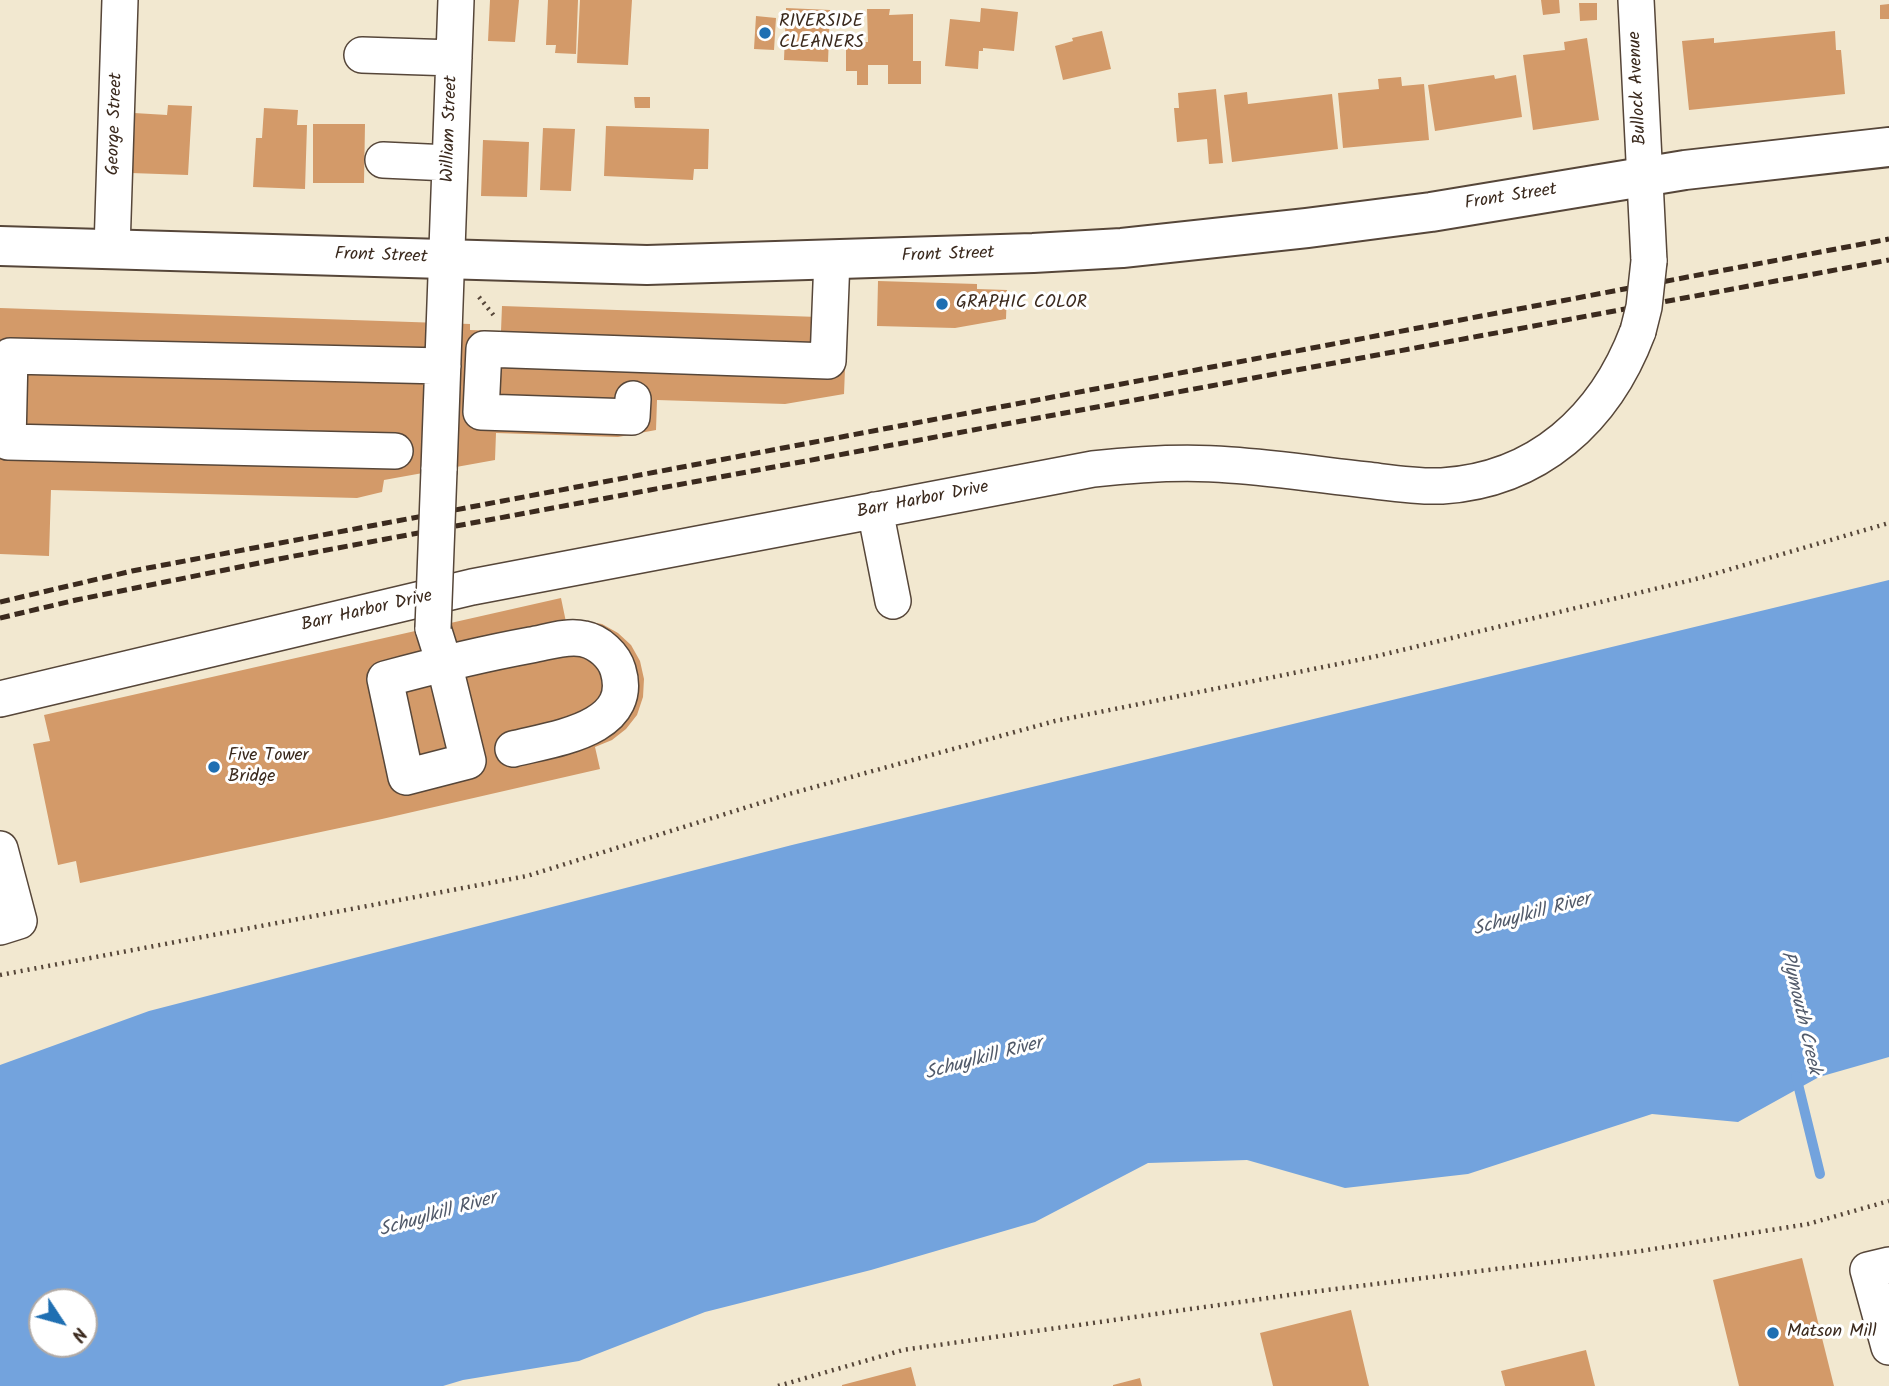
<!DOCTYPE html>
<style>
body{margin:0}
#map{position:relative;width:1889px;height:1386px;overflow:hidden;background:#f2e8d0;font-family:Kalam,sans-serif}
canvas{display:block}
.north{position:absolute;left:28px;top:1288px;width:70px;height:70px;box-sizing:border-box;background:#fff;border:2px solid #b1aaa5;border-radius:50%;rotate:126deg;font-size:19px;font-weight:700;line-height:28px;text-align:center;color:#3b2a1e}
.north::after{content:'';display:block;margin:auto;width:24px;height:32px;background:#1f6fb2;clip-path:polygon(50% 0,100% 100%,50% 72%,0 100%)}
</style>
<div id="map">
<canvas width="1889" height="1386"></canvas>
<div class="north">N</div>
</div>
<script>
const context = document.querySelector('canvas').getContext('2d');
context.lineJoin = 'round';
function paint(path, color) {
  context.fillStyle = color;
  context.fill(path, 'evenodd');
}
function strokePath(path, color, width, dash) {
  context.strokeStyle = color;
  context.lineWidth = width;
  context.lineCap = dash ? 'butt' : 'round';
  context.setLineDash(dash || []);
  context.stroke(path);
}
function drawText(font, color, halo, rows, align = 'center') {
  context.font = font + ' Kalam,sans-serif';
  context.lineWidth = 6;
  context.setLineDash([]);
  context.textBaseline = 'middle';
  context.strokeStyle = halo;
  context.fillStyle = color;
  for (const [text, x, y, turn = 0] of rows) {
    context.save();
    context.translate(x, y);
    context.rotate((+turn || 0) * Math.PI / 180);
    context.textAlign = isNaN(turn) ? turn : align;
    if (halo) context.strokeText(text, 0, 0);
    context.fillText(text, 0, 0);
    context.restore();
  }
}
paint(new Path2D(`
 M1889,580V1057L1819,1077L1738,1122L1652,1114L1468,1174L1345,1188L1247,1160L1148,1163L1035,1222L871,1270L705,1312L579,1361L463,1380L443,1386H0V1065L149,1011L792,845ZM42,1302H84V1344H42Z`), '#73a3dd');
strokePath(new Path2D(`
 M1796,1076L1820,1174`), '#73a3dd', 10);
paint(new Path2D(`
 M490,0H519L515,42L488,41Z
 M548,0H578L576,54L555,53L556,45H546Z
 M580,0H632L628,65L577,63Z
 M1541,0H1559L1560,13L1543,15Z
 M1579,3H1597V20L1580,21Z
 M1889,4V19H1880V5Z
 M786,8L830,10L828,62L784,60Z
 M981,8L1018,12L1014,51L983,48V51H979L978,69L945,66L950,19L980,22Z
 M867,9H890L889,15L913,14V61H921V84H888V65H868V85H857V71H846V42H868Z
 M756,16L776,18L774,50L754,49Z
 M1102,31L1111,69L1063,80L1055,46L1073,41L1072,38Z
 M1835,31L1836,50H1841L1845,94L1689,110L1682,41L1714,38V43Z
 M1587,38L1599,120L1533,130L1523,55L1565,50L1564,42Z
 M1494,75L1495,79L1516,75L1522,117L1435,131L1428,85Z
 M1401,77L1402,86L1424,84L1429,140L1343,148L1338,93L1379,89L1378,79Z
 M1216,89L1223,163L1209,164L1207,139L1177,142L1174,108H1179L1178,93Z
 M1247,92L1248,104L1332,94L1338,149L1232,162L1224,95Z
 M634,97H650V108H635Z
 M168,105L192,106L188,175L131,173L134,113L167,115Z
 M264,108L298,110L297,125H307L305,189L253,187L256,138H262Z
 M313,124H365L364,183H313Z
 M606,126L709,129L708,169H694L693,180L604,176Z
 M543,128L575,129L571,191L540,190Z
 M483,140L529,142L527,197L481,196Z
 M878,281L977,284V289L1007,290L1006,319L955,328L877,326Z
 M502,306L847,318L844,394L785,404L657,400L656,430L618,437L496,433L495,460L384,480L382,492L357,498L51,490L49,556L0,554V308L470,324V330L501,331Z
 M561,598L566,622L585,621L602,624L618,633L631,645L640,661L644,679L643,697L637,715L626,729L612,740L595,747L600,769L382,819L80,883L76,861L58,865L33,744L50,741L44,715Z
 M1802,1258L1834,1386H1739L1713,1280Z
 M1351,1310L1369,1386H1273L1260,1333Z
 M1586,1350L1595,1386H1505L1501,1371Z
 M911,1367L916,1386H842V1385Z
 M1140,1378L1142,1386H1113V1385Z`), '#d39a69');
const minor = new Path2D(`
 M1636,0L1649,261
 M362,55L454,58
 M383,160L449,163
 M112,249L120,0
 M633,399L632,417L481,412L484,349L828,361L832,259
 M395,451L8,442L10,356L443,366
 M439,470L456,0
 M875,510L893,601
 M433,628L444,663L468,761L406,777L385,679C433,666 482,654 531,645C548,642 567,635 584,639C599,642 614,656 618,670C636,730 552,739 513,749
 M0,699L472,587L1093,469C1139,464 1184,461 1230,465C1276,468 1322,475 1367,480C1392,483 1417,487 1442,486C1538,480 1605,419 1638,331
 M0,849L19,921L0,927
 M1889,1265L1868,1270L1889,1347`);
const major = new Path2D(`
 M0,246L647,265L1033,253L1122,248L1307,228L1431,212L1685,170L1889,147`);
strokePath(minor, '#564639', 38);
strokePath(major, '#564639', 42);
strokePath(new Path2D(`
 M479,297L495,317
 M0,975L527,876L789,794L1055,721L1373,657L1700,578L1889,523
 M778,1386L903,1350L1303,1293L1641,1251L1808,1224L1889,1201`), '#564639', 4.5, [2, 5]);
strokePath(minor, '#fff', 35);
strokePath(major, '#fff', 38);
strokePath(new Path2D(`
 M0,602L132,571L1889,239
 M0,618L76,600L289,557L1889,260`), '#3b2a1e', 5, [10, 5]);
const minorBridge = new Path2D(`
 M1638,331L1644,307L1649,261
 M433,628L439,470`);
strokePath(minorBridge, '#564639', 38, []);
strokePath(minorBridge, '#fff', 35);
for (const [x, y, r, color] of [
 [765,33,7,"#1f6fb2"],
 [942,304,7,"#1f6fb2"],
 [214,767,7,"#1f6fb2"],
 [1773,1333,7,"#1f6fb2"]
]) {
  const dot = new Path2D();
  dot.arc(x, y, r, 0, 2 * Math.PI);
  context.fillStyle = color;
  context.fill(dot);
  strokePath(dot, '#fff', 2.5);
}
drawText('18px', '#3b2a1e', '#fff', [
 ["RIVERSIDE",779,23],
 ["CLEANERS",779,44],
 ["GRAPHIC COLOR",956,304],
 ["Five Tower",228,757],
 ["Bridge",228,778],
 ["Matson Mill",1787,1333]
], 'left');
drawText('18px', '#3b2a1e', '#fff', [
 ["Bullock Avenue",1639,88,-93],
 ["George Street",116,124,-88],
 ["William Street",451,129,-88],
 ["Front Street",1511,198,-9],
 ["Front Street",948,256,-2],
 ["Front Street",381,257,2],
 ["Barr Harbor Drive",923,501,-11],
 ["Barr Harbor Drive",367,612,-13]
]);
drawText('italic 19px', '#515a6a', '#fff', [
 ["Schuylkill River",1532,916,-15],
 ["Plymouth Creek",1799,1013,77],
 ["Schuylkill River",984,1060,-15],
 ["Schuylkill River",438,1216,-16]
]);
</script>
